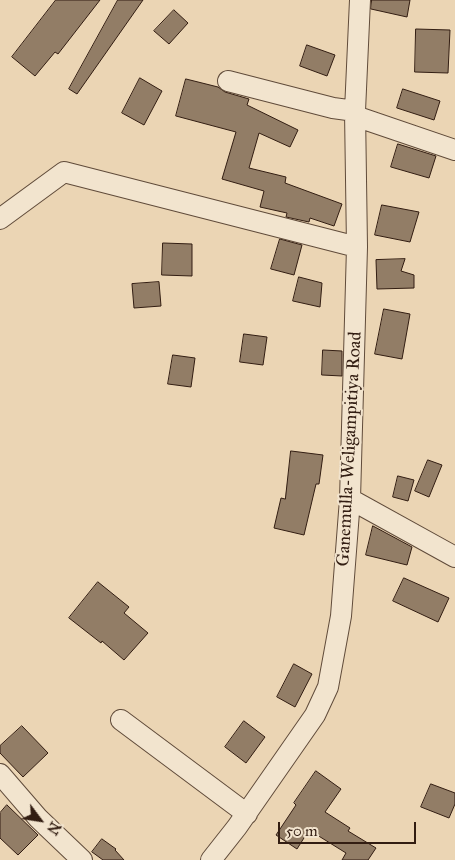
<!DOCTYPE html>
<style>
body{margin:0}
#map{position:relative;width:455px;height:860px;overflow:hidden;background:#ebd5b4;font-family:"IM FELL Great Primer",serif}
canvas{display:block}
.north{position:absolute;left:15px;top:795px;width:50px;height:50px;-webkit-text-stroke:4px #f2e4ce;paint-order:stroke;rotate:121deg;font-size:14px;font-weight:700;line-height:20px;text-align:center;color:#321d12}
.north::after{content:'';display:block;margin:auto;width:18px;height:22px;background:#321d12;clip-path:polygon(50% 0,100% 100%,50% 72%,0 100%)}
.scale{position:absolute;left:278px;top:822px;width:138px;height:22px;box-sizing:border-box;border:2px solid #321d12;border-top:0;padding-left:6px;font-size:15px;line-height:18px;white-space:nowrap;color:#321d12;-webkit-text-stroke:4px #f2e4ce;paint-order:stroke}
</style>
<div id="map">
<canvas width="455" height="860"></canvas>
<div class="north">N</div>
<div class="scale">50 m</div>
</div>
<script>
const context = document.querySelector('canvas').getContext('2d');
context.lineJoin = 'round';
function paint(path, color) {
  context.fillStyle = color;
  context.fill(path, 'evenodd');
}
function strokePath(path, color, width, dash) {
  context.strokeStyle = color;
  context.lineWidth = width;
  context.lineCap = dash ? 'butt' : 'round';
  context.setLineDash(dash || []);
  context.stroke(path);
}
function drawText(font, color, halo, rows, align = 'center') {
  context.font = font + ' "IM FELL Great Primer",serif';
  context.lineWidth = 4;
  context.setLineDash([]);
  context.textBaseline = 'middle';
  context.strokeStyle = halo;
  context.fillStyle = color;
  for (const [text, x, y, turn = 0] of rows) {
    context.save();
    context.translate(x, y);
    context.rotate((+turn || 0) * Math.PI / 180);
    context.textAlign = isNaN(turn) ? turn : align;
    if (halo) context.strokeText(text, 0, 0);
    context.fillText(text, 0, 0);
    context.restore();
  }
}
const building = new Path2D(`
 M56,0H100L58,54L55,52L35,76L12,57Z
 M118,0H143L77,94L69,89Z
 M372,0H410L407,17L371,9Z
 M174,10L188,23L169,44L154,31Z
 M416,29L450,30L448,73L415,72Z
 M307,45L335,55L327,76L300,66Z
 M140,78L162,91L144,125L122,113Z
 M186,79L218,87L225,92L249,99L247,105L298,130L290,147L259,133L249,168L286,177L285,183L342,204L334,226L310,218L309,222L286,217L287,213L260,207L264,191L222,179L236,132L176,116Z
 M403,89L440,101L434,120L397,108Z
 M398,144L436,156L429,178L391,167Z
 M382,205L419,212L410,242L375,235Z
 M280,239L302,245L294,275L271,269Z
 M163,243L192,244V276L162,275Z
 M405,259L401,271L414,275V288L377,289L376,260Z
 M299,277L322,283L320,307L293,301Z
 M159,282L161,306L134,308L132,284Z
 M384,309L410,314L402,359L375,354Z
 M244,334L267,337L263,365L240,362Z
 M323,350L342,351V376L322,375Z
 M173,355L195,358L191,387L168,384Z
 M291,451L323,455L319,484H316L304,535L274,528L281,498L285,499Z
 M428,460L442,465L429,497L415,491Z
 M398,476L414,480L408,501L393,497Z
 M373,526L412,547L407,565L366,555Z
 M404,578L449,598L438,622L393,601Z
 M98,582L129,607L124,613L148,633L124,660L102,641L101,643L69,618Z
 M294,664L312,674L295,707L277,697Z
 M244,721L265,737L246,763L225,747Z
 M22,726L48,753L23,777L0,753V746Z
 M316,771L341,789L325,812L350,828L348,831L376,848L368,860H342L346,853L309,830L297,849L276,835L296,805L294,803Z
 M431,784L455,793V804L449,818L421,807Z
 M7,805L38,835L18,855L0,838V813Z
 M102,839L116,849L115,850L124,860H103L92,852Z`);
paint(building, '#927d66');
strokePath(building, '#321d12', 1);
const minor = new Path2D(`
 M228,81L333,108L355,111
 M355,116L455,150
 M0,219L64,172L357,247
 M350,499L455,557
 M121,720L247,814
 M0,774L38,818L82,860
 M211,860L237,827L315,715L328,687L341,616L350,499L357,247L355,111L360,0`);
strokePath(minor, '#604b3a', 22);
strokePath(minor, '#f2e4ce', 20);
drawText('18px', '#321d12', '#f2e4ce', [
 ["Ganemulla-Weligampitiya Road",350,449,-87]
]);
</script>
